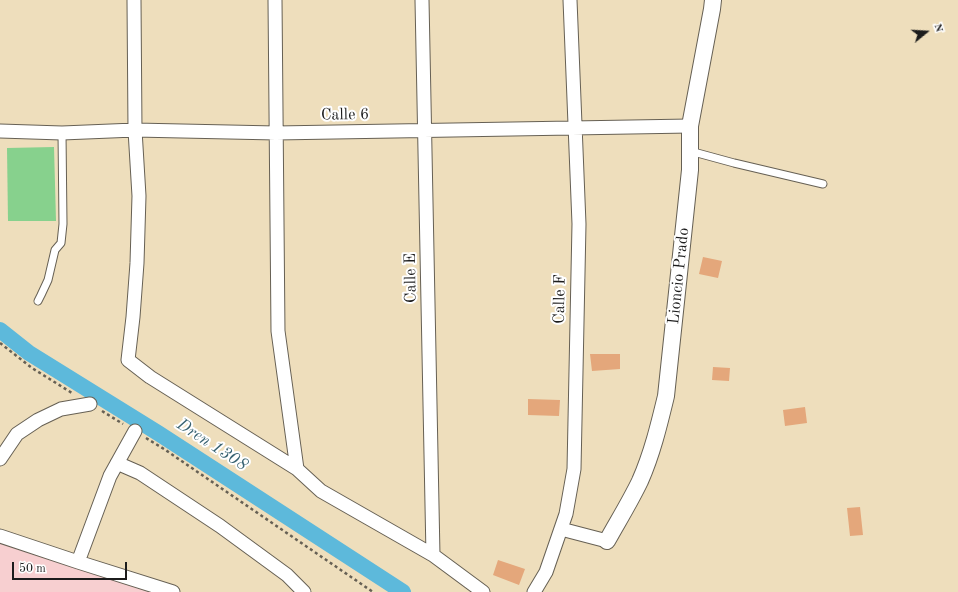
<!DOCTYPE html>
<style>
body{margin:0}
#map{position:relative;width:958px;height:592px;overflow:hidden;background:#eedebc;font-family:"Old Standard TT",serif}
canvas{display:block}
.north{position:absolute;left:906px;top:12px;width:40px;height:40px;-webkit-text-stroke:3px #fff;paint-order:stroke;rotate:72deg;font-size:11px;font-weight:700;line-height:16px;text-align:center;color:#1c1c1c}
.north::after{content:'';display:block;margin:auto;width:14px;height:18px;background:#1c1c1c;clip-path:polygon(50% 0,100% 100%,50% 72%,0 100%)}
.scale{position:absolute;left:12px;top:562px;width:115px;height:18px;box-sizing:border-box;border:2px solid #1c1c1c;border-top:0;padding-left:5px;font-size:12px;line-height:14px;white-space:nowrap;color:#1c1c1c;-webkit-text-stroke:3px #fff;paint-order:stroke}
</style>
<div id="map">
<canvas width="958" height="592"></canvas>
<div class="north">N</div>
<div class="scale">50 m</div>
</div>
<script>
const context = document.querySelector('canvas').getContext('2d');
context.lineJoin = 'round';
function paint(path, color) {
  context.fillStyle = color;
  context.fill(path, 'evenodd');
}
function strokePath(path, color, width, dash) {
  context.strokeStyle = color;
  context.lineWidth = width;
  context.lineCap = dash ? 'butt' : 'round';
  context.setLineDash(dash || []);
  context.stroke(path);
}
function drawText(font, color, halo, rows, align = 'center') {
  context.font = font + ' "Old Standard TT",serif';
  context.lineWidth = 4;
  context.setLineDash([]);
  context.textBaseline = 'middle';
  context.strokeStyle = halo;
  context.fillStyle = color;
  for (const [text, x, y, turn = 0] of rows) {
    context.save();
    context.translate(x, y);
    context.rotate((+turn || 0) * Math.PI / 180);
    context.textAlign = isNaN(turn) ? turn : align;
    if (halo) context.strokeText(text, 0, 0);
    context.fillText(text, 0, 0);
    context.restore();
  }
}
paint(new Path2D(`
 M0,543L150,592H0Z`), '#f7cfd0');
paint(new Path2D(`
 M54,147L56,221H8L7,148Z`), '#87d18d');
strokePath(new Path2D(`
 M0,330L29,353L158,433L403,592`), '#5db9db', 16);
paint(new Path2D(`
 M703,257L722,261L718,278L699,274Z
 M590,354H620V369L592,371Z
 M713,367L730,368L729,381L712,380Z
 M528,399L560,400L559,416L528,415Z
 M805,407L807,423L785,426L783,410Z
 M860,507L863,535L850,536L847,508Z
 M498,560L525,569L519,585L493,575Z`), '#e4a77b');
const service = new Path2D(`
 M690,151L734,163L823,184
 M38,301L41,295L48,280L55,250L61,243L63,224L62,133`);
const minor = new Path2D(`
 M134,0L135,130L139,196L137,263L133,317L128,360L150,377L297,469L321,491L433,555L483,592
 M275,0L278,331L297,469
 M422,0L433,555
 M0,131L62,133L135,130L276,133L690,126
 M0,459L17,434L38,420L61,409L90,404
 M117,463L140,473L220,526L287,575L304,592
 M561,529L607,541
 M0,536L78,562L173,592
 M78,562L110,476L135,431
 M534,592L546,572L566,514L574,469L579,224L570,0`);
const tertiary = new Path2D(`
 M607,541C618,521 630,502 640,481C652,454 659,425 666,396L690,170V126L712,9L713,0`);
strokePath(service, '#666054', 9);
strokePath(minor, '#666054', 15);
strokePath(tertiary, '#666054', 18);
strokePath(new Path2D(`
 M0,343L32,368L72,393
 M102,411L123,424
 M146,438L164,449L373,592`), '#666054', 2.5, [3, 3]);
strokePath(service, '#fff', 7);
strokePath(minor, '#fff', 13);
strokePath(tertiary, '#fff', 16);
drawText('16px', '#1c1c1c', '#fff', [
 ["Calle 6",345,115,-1],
 ["Lioncio Prado",679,276,-84],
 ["Calle E",411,278,-91],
 ["Calle F",560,299,-89]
]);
drawText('italic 17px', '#396372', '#fff', [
 ["Dren 1308",212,445,33]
]);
</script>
